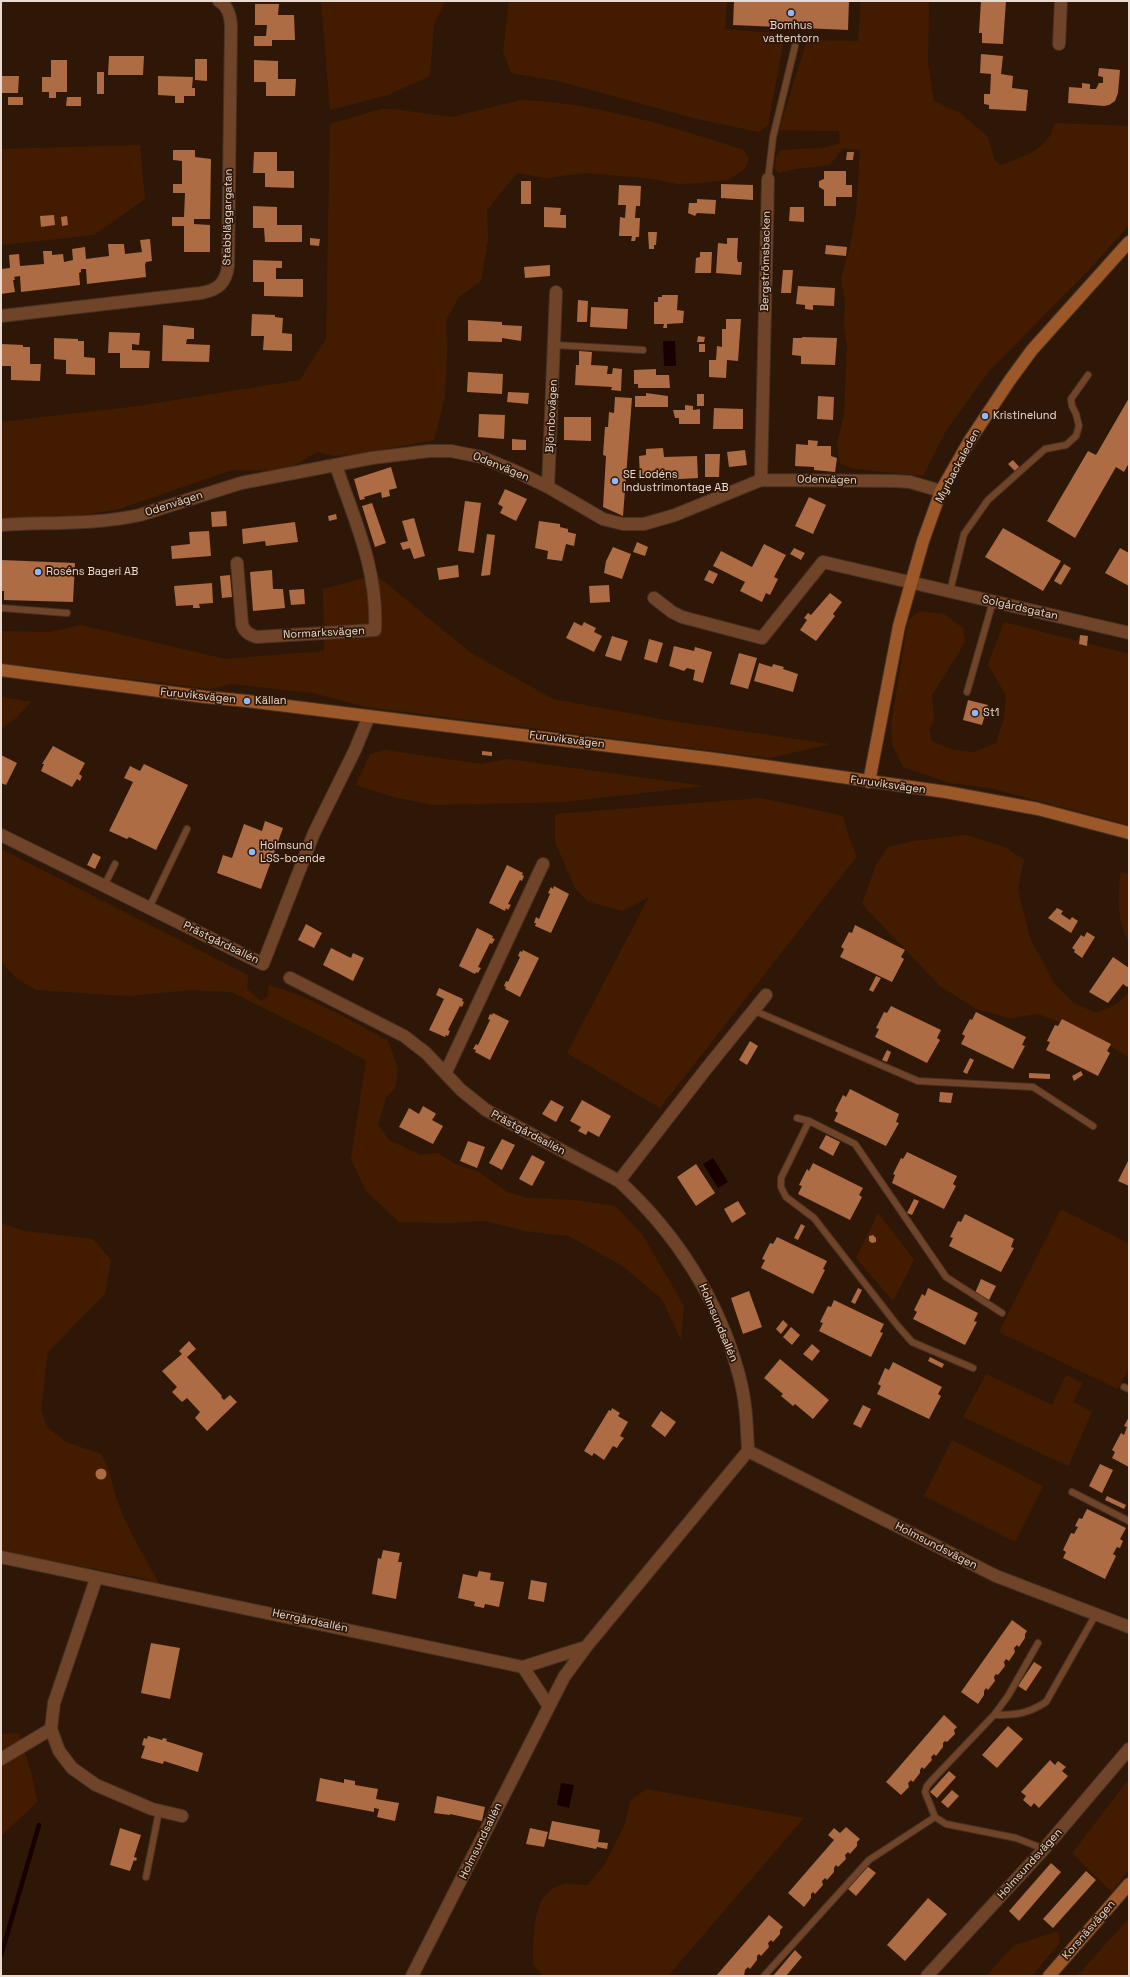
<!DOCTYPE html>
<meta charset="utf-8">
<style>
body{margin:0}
#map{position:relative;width:1130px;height:1977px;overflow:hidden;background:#2f1707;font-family:"Space Grotesk",sans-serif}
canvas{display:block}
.frame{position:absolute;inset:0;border:2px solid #ebdad0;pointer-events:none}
</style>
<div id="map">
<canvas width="1130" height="1977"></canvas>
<div class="frame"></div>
</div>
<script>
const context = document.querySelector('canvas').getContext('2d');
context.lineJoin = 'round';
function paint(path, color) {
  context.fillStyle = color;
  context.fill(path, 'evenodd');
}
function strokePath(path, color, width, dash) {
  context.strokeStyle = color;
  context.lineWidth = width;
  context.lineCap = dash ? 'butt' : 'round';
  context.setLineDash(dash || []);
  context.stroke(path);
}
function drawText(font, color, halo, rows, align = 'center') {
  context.font = font + ' "Space Grotesk",sans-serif';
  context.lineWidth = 3.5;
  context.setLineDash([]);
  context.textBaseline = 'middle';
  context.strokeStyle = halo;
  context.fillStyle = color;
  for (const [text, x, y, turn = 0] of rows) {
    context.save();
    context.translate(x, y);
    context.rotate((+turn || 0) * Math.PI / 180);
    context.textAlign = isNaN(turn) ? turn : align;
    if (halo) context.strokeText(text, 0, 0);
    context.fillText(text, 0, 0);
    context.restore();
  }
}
paint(new Path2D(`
 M321,1H445L434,24L430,76L388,95L330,110Z
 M509,1H727L725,29L785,34L768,125L759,132L697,119L558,81L511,73L503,51Z
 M861,1H929L928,64L934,101L960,113L988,137L994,159L1000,165C1021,158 1051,149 1054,123L1129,126V225L1089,270L990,370L947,429L923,476L856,469L840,464L837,444L844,415L847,344L844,326L845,303L841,278L849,251L856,214L860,150L843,148L830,165L796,169L779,173L775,169L776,157L780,150L823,148L840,143L839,131L779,130L807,40L858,41Z
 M521,100C597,103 672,127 744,150L749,159L745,169L728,180L699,183L678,184L647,178L585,173L545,178L517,173L487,210L488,240L481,281L459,297L446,320L447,352L445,396L434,440L353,455L333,456L318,452L283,471L232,470L119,509L76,516L1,519V422L138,406L300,380L326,339L330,124L381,109H393L451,117Z
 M140,145L145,199L94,235L1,245V149Z
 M376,575L471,653L553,699L666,720L830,744L770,758L366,707L313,693L231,684L210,689L1,663V631L50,632L81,625L225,659L324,651L323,589Z
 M920,611L944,614L963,628L965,642L932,695L934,721L929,730L932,741L953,750L974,752L996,743L1004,718L1006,696L988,664L1004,622L1129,654V825L990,788L950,783L903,767L892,744L891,725L908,620Z
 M1,697L31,702L15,719L1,729Z
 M385,750L481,764L507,759L704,786L563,802L433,805L393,797L356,785L370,754Z
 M761,798L843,816L849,838L857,856L660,1108L567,1053L649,897L623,911L589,902L576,890L555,842V814Z
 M967,835L1007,848L1024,860L1018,890L1030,938L1055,985L1074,1003L1096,1013L1115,1005L1129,992V1057L1092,1036L1039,1014L1009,1018L976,1009L940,986L862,904L876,865L888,847L913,841Z
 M1,849L248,975L247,989L261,1001L267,997L269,985C311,997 350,1020 388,1041L398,1069L395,1088L386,1098L378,1125L389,1140L420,1155L438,1153L455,1164L477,1171L507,1192L528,1198L575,1200L615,1206L642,1234L684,1306L681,1340L662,1299L621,1265L569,1236L525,1231L485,1221L447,1223L399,1222L366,1191L351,1159L366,1061L340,1046L232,992L190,990L129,996L36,990L16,978L1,962Z
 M1121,872L1129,874V943C1117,922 1117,895 1121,872Z
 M1061,1209L1129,1244V1367L1118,1389L999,1332Z
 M878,1213L914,1260L893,1301L856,1258Z
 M1,1223L24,1231L93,1239L111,1260L105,1294L48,1352L41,1409L47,1427L66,1442L101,1454C112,1472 111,1484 118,1503C128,1531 145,1558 160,1585L142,1578L1,1551Z
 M986,1374L1052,1405L1066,1375L1082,1383L1073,1402L1092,1412L1068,1466L963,1417Z
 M952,1440L1043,1486L1015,1542L924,1496Z
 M19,1733L32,1776L37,1802L1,1836V1734Z
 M1129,1779V1869L1112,1892L1072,1853Z
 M646,1789L804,1818L668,1976H543L533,1964C534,1938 530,1896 560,1885C567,1882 580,1885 588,1885L604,1865L625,1824L630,1801Z
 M1129,1918V1976H1077Z
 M1058,1931L1060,1942L1032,1976H986L1013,1946Z`), '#431c00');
paint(new Path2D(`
 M663,341H675L676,366H664Z
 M713,1158L728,1182L718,1188L703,1164Z
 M561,1783L574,1785L569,1808L557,1805Z`), '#180000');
strokePath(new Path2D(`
 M1,1955L39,1825`), '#180000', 4.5);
paint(new Path2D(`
 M734,1H849L848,30L733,25Z
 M981,1H1006L1003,44L982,43V33H979Z
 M255,4H279L278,15H294L295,40H272V46H254V36H266L267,25H255Z
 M981,54L1003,56L1001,74L1013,76L1012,88L1028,90L1026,111L989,109V105L984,104V94H990L991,74L980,73Z
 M109,56H144L143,75H108Z
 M195,59H207V81L195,80Z
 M51,60H67V92H56V98H49V92H42V77H51Z
 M254,60L278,61V79H296L295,96H266V82H254Z
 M1099,68L1120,70L1118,93L1115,101L1109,105L1104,106L1068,103L1069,87L1082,88V83L1090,84V89H1096L1099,83H1103V77L1098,76Z
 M97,72H104V94H97Z
 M1,76H19L18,93H1Z
 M158,76L193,77L192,88H195V96H184V103H175V96L158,95Z
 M8,97H23V105H8Z
 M67,97H81V106H66Z
 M173,150H195V157L211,159L210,219H194V224L210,225V252H184V226H172V217H184L185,193H173V184H182V161L173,160Z
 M254,152H277V171H294V188L265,187V173H253Z
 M847,152H854L853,160H846Z
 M824,171H846V185H852V197H836V206H824V190L819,187V181L824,179Z
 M521,181H531V204H521Z
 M721,184L753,185V200L721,198Z
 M619,185L641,186L640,206H636L635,218H640L639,237H636L635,241H631L632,236H619L620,217L625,218L626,205H618Z
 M697,199L716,200L715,214L697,213L695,216L688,213L689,203H697Z
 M253,206L277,207V225H302V242H265L264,228H253Z
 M544,207L561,208L560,215H566V228L544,227Z
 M790,207H804V222L789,221Z
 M54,215L55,225L41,227L40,216Z
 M67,216L68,225L62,226L61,217Z
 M648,232H657L656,245H654V249H649Z
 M310,238L320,239L319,246L310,245Z
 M727,238H738L737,258L738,262H742L741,275L716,273L718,243L727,244Z
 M150,239L152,261L146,262L145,265L146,277L87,284L86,269H81V272L79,273L80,285L21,292L20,276L14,277L15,280H13L15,292L1,294V269L10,268L9,255L19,254L20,266L44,264L43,251H52V255L63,254L64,262L73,260L72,249L85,247L86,259L109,256L108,244H124L125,254L142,252L140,240Z
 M826,245L847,247L846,256L825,254Z
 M700,252H712L711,273H695L696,258L700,257Z
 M253,260L282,261V268H276V279H303V297L264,296V282H253Z
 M550,265V276L525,278L524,267Z
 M783,270H793L791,293H781Z
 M798,286L835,288L834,306L813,305V310L805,309V305L796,304Z
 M662,295H678L677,310L684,311L683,323L667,324V328H663L664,324H654V302H658V297H662Z
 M578,300L588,301L587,322H577Z
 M591,307L628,309L627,329L590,327Z
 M252,314L275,315V317L283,318L282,333L292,334V351L263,350L264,336H251Z
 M726,319H741L738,361L727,360L726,378L709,377V360H716L717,346L722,347V329H726Z
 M468,320L502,322V325L522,326L521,341L502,338V342L468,341Z
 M163,325L194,328V339H187L186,344L210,345L209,362L162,361Z
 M109,332L140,333L139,345L132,344V350L150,351L149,368H120V353H108Z
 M698,336L705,337L704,342H697Z
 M802,337L837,338L835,365L801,364V356L792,355L793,338H802Z
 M54,338L78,339V341H84V357L95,358V375L66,374V360L54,359Z
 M1,344L23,345V347H30V364H41L40,381L11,380V366H1Z
 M699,344H705V352H699Z
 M579,351L592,352L591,365L608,366L607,374H612L613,368L622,369L621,391L611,390L612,387L575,385L576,365H579Z
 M656,369V375H669L670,388H638V384H634V370Z
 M468,372L503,374L502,394L467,392Z
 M508,392L529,393L528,404L507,402Z
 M646,393L668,396V407H635V396H646Z
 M697,394H704V406H697Z
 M818,396L834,397L833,420L817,419Z
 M615,397L632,398L623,516L603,507L606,456L603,455L605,427H608L609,412L614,413Z
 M1129,398V463L1124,472L1116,467L1075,538L1047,521L1088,451L1096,455Z
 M685,405L693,406V410L700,409V424H679V418H675L673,410H685Z
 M714,408L743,409V429H713Z
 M479,414L505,415L504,439L478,437Z
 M564,417H591V441L564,440Z
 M512,439L526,440V450H512Z
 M808,440L818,441L817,446H831V456L837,458L835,472L814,470V467L795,466L796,444L808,445Z
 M663,448L664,457L697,456L698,478L663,480V477L640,478L639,456L646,455V449Z
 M745,450L747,465L729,467L727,452Z
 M705,454H720L719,477H705Z
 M1013,460L1021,469L1017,473L1008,464Z
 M391,467L397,488L389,490L390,496L382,498L381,492L364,497L365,499L360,500L354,479Z
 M505,489L527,499L516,521L500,513L503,507L498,504Z
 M809,497L826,505L813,534L795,526Z
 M465,501L481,503L474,553L458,551Z
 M372,503L386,543L375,547L362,506Z
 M226,511L227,526L212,527L211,512Z
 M336,514L337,519L329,521L328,516Z
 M414,518L425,556L414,559L410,548L403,550L400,543L408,541L402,521Z
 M539,521L560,524V527L568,529V532L576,534L574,546L566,544L562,561L547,559L548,551L535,548Z
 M295,522L298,542L266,546L265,541L243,544L242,529Z
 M1003,528L1061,561L1043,591L985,557Z
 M209,531L211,556L172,559L171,546L190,544L189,532Z
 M487,534L495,535L490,575L481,576Z
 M637,542L648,547L645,556L633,552Z
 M764,544L786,555L774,577L778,579L770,595L766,593L762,602L740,591L745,582L713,566L721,551L752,567Z
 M613,547L631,554L622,579L604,573L606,561Z
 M794,548L805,553L801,560L790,554Z
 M1120,548L1129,553V586L1105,573Z
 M1,560L75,563L73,602L4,600V591H2L1,582Z
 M1064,564L1071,568L1061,585L1054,581Z
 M458,565L459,577L439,580L437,568Z
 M272,570L273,589H283L285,608L253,611L250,572Z
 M709,570L718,574L713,584L704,580Z
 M230,575L232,597L222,598L220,576Z
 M212,583L213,603L199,604L200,608H193V605L176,606L174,586Z
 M609,585L610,602L590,603L589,586Z
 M304,589L305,604L291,605L289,590Z
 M830,593L842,602L833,614L835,616L816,641L800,630L807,620L804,618L808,613L811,615Z
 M574,622L582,626L584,622L596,628L594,632L602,636L594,652L566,638Z
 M1080,635L1088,636L1087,646L1079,644Z
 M612,636L628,641L621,661L605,656Z
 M649,639L663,643L657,663L644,659Z
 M674,646L694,651L695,647L712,652L703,683L693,680L695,670L687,668L684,671L669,666Z
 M739,653L757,658L748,689L730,684Z
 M759,663L772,667L773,664L784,667L783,669L798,674L793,692L754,681Z
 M968,700L988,705L982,725L963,720Z
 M53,746L85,763L79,774L82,776L80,781L77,779L72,787L41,771L44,764H42Z
 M482,751L492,752V756L482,755Z
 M1,755L17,763L6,785L1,783Z
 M144,764L188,785L156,850L129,837L127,839L109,831L133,782L124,778L130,766L140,771Z
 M265,821L283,828L261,889L217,873L223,855L232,858L244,824L262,831Z
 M93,853L101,857L95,869L87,865Z
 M507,865L523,873L522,875L524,876L522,881L520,880L508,904L511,905L508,910L506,908L505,911L489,903Z
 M554,886L569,894L551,933L535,926L536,923H534L536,917L539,919L550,894L548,893L551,887L553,889Z
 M1057,908L1063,911L1061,914L1070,920L1072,917L1078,921L1071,933L1048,918Z
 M306,924L322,933L314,948L298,940Z
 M855,925L905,950L901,957L904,959L892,982L840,957L844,949L841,947L849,932L852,933Z
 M477,928L493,936L492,938L495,939L492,944L490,943L478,967L481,968L478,973L476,972L475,974L459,966Z
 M1087,932L1095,937L1082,958L1074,952L1075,950L1072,948L1081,935L1084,937Z
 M331,948L351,958L353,953L364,958L353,981L323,965Z
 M523,950L539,958L520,997L505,989L506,987L504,986L506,981L508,982L520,957L518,956L520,951L522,952Z
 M1113,957L1129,968V985L1127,987L1123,984L1108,1003L1089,992Z
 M876,976L881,978L873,992L869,990Z
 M439,988L463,999L462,1001L464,1002L462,1007L460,1006L448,1030L450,1031L448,1036L446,1035L445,1037L429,1030L444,999L436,995Z
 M891,1006L941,1030L937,1038L940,1040L927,1063L875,1037L879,1029L876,1028L884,1012L887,1013Z
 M976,1012L1026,1037L1022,1045L1025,1046L1013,1069L961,1044L965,1036L962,1034L970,1019L972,1020Z
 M493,1013L509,1021L490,1060L475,1052L476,1050L473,1049L476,1044L478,1045L490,1020L488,1019L490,1014L492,1015Z
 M1062,1019L1111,1044L1107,1051L1110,1053L1098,1076L1046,1050L1050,1042L1047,1041L1055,1025L1058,1026Z
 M750,1041L758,1046L747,1065L739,1060Z
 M887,1050L891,1052L887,1062L882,1060Z
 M970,1058L974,1060L967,1074L963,1072Z
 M1081,1071L1083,1075L1074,1081L1072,1076Z
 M1029,1073L1050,1074V1079L1029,1078Z
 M850,1089L899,1114L896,1122L899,1123L886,1146L834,1121L838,1113L835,1111L843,1095L846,1097Z
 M940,1092L953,1093L951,1103L939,1102Z
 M551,1100L564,1107L556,1122L542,1114Z
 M582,1100L611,1116L599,1137L588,1131L586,1135L578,1131L581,1127L570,1121Z
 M423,1106L435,1113L436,1114L432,1120L443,1126L433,1144L399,1127L409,1108L419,1114Z
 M826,1135L840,1142L833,1156L819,1148Z
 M502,1139L515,1145L502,1170L489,1163Z
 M468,1141L485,1147L477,1168L460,1161Z
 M907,1152L957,1176L953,1184L956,1186L944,1209L892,1183L895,1175L893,1174L901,1158L903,1159Z
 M532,1155L545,1162L532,1186L519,1179Z
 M1129,1159V1186L1118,1181Z
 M813,1163L863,1188L859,1195L862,1197L850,1220L798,1194L802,1186L799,1185L807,1169L809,1171Z
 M696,1164L715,1193L696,1206L677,1177Z
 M914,1199L919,1201L912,1215L907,1213Z
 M738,1201L746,1214L732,1223L724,1209Z
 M965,1214L1014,1239L1011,1247L1014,1248L1001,1272L949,1246L953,1238L950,1237L958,1221L961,1222Z
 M801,1224L805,1226L798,1240L794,1238Z
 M873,1235L876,1238V1242L872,1243L869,1241V1236Z
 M777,1237L827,1261L823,1269L825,1270L813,1294L761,1268L765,1260L762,1259L770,1243L773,1244Z
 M981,1279L996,1286L989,1300L975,1293Z
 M858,1288L862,1290L855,1304L851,1302Z
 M928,1288L978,1313L974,1321L977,1322L965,1345L913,1319L917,1312L914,1310L922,1294L925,1296Z
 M749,1291L762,1327L743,1334L731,1298Z
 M834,1300L884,1324L880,1332L883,1333L871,1357L819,1331L823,1323L820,1322L828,1306L831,1307Z
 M783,1320L788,1325L781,1334L776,1329Z
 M791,1327L800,1335L792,1345L783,1337Z
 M189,1341L196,1349L187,1357L222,1396L221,1397L224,1400L230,1395L237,1402L207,1431L195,1418L200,1412L187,1398L182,1402L172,1392L177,1387L162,1371L182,1354L179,1351Z
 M812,1344L820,1351L812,1361L803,1354Z
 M930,1357L944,1364L942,1368L928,1361Z
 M780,1359L829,1400L813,1419L795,1404L793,1406L781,1396L783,1394L764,1378Z
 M893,1362L942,1387L938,1394L941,1396L929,1419L877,1394L881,1386L878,1384L885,1368L889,1370Z
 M863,1405L871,1409L861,1428L853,1424Z
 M612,1408L620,1413L618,1416L628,1422L620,1436L624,1438L620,1443L617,1448L613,1446L604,1460L594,1453L592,1456L584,1451L609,1410L611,1411Z
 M661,1411L676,1422L665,1437L651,1426Z
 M1129,1417V1467L1112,1458L1115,1452L1112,1450L1121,1433L1124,1435L1127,1427L1124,1426Z
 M1100,1464L1113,1470L1102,1493L1089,1486Z
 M95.5 1474a5.5 5.5 0 1 1 11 0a5.5 5.5 0 1 1-11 0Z
 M1107,1496L1126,1505L1124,1509L1105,1500Z
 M1087,1509L1126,1528L1120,1539L1123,1541L1120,1548L1117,1547L1113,1554L1116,1556L1105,1579L1063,1558L1066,1552L1063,1550L1071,1533L1074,1534L1078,1527L1075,1526L1079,1518L1082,1519Z
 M383,1550L400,1553L398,1562H402L396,1599L372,1594L378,1558L381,1559Z
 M479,1571L491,1573L490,1580L504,1582L499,1607L485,1604L484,1608L474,1606L475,1602L458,1598L463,1574L477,1577Z
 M531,1580L547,1583L544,1602L528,1599Z
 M1012,1620L1027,1631L1025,1634V1638L1019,1647L1017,1645L1014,1648L1015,1652L1009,1661L1006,1659L1004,1662L1005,1666L998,1675L996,1674L994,1677L995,1681L988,1690L986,1688L984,1691V1695L978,1704L961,1692Z
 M151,1643L180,1648L170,1699L141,1693Z
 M1034,1662L1042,1667L1026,1691L1018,1686Z
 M944,1715L957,1727L954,1730L955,1734L947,1742L945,1741L943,1743V1747L936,1756L934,1754L931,1757L932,1760L924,1769L922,1767L920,1770V1773L913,1782L911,1780L908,1783L909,1787L901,1795L886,1782Z
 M1008,1726L1023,1739L997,1768L982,1755Z
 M148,1736L162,1740L163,1738L167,1739L166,1741L203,1753L198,1772L164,1761L163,1764L141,1758L145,1746L142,1745L144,1738L147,1739Z
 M1050,1760L1055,1765L1058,1761L1066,1767L1062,1771L1068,1776L1039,1808L1034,1803L1031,1807L1023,1800L1026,1796L1021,1792Z
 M949,1771L956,1777L937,1798L930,1792Z
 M320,1778L344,1783V1779L355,1781V1785L378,1789L376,1799L399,1803L395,1821L377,1817L379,1809L374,1808V1812L316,1801Z
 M952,1790L959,1796L948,1808L941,1802Z
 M437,1796L485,1807L482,1821L450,1814V1815L434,1813Z
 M552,1821L600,1830L598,1842L608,1843L607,1849L597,1847L596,1849L548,1839Z
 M846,1827L860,1839L857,1842V1846L850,1854L848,1852L845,1855L846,1859L838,1867L836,1865L834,1868V1872L827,1880L825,1878L822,1881L823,1885L815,1894L813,1892L811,1894V1898L804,1907L788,1893L834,1840L828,1835L834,1828L840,1833Z
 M120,1828L141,1835L134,1857L137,1858L136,1861L134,1860L130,1871L110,1865Z
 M530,1828L548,1832L544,1847L526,1844Z
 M1051,1863L1061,1872L1019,1921L1009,1911Z
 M867,1866L876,1873L856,1896L847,1888Z
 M1086,1871L1096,1880L1053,1928L1043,1919Z
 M928,1898L947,1914L905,1961L887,1945Z
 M769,1915L783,1927L780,1930V1934L773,1942L771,1940L768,1943L769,1947L761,1956L759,1954L757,1956V1960L750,1969L748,1967L745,1970L744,1976H716Z
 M795,1950L802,1957L786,1976H773Z`), '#ad6c43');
const lane = new Path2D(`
 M768,179L773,137L795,46
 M555,345L643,350
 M950,591L964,534L988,500L1045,449L1066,445L1076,436L1079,426L1076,414L1072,406L1071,399L1088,375
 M1,608L67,613
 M967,692L993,601
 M104,886L115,864
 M149,908L187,829
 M755,1011L918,1081L1033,1087L1093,1126
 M797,1118L809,1121L781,1178V1187L786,1197L814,1218L897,1325L912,1342L973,1368
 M809,1121L855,1144L946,1277L1002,1313
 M1124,1387L1129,1389
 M1072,1492L1129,1521
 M994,1715L1008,1696L1038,1643
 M1044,1849L1016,1838L946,1824L935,1817L925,1792L927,1786L934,1778L994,1715C1017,1715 1027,1714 1046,1702L1096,1614
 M146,1877L159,1811
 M764,1976L869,1860L935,1817`);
const street = new Path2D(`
 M1059,44L1061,1
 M1,316L201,293C218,290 226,283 228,266L231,25C230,15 228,6 219,1
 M761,480L768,179
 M548,487L556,292
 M1,525C48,522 94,525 140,515L241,483L372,458L429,451H451L481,457L515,471L548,487L603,519L623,524H644L675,515L761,480L895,481L910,482L941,491
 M237,563L242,624C244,631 248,634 256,637L375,630C378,570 355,521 336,466
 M654,598L672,612L682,617L762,638L823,562L1129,633
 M1,835L263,964L314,833L355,750L369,716
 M290,978L404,1036L426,1053L461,1090L486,1110L619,1181C676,1233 719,1300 739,1375C746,1400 747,1426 748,1451L586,1647L564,1677L412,1976
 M446,1072L543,864
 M619,1181L706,1069L766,995
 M748,1451L996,1576L1129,1627
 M1,1557C175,1595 349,1629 523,1667
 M96,1579L54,1703L51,1729L59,1751L72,1768L96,1785L152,1809L182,1816
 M548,1705L523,1667L586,1647
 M1,1759L51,1729
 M927,1976L1044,1849L1129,1749`);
const secondary = new Path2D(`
 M1,670L205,697L247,701L723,760L946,792L1038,809L1129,833
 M869,782L899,626L923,541L941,491L970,440L1010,380L1032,350L1129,242
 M1049,1976L1129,1884`);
strokePath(lane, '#493223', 8);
strokePath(street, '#493223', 14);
strokePath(secondary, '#493223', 14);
strokePath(lane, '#6f4429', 6);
strokePath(street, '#6f4429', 12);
strokePath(secondary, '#9c5829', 12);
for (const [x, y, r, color] of [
 [791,13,4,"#91b8fd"],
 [985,416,4,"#91b8fd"],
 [615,481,4,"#91b8fd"],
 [38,572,4,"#91b8fd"],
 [247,701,4,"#91b8fd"],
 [975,713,4,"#91b8fd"],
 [252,852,4,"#91b8fd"]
]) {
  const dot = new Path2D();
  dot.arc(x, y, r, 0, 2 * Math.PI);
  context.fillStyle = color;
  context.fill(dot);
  strokePath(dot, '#2f1707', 1.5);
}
drawText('11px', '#ebdad0', '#2f1707', [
 ["Bomhus",791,26,"center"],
 ["vattentorn",791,39,"center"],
 ["Kristinelund",993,416],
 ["SE Lodéns",623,475],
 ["Industrimontage AB",623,488],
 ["Roséns Bageri AB",46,572],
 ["Källan",255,701],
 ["St1",983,713],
 ["Holmsund",260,846],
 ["LSS-boende",260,859]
], 'left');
drawText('11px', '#ebdad0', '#2f1707', [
 ["Stabbläggargatan",228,217,-89],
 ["Bergströmsbacken",766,261,-89],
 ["Björnbovägen",552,416,-87],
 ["Myrbackaleden",958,466,-62],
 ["Odenvägen",501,467,22],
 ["Odenvägen",827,480,1],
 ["Odenvägen",174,504,-18],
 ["Solgårdsgatan",1020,608,13],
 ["Normarksvägen",324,633,-3],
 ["Furuviksvägen",198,696,6],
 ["Furuviksvägen",567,740,7],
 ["Furuviksvägen",888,785,8],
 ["Prästgårdsallén",221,943,26],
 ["Prästgårdsallén",528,1133,28],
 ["Holmsundsallén",718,1323,67],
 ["Holmsundsvägen",936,1546,27],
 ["Herrgårdsallén",310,1621,12],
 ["Holmsundsallén",481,1841,-64],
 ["Holmsundsvägen",1030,1864,-48],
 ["Korsnäsvägen",1089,1930,-49]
]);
</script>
